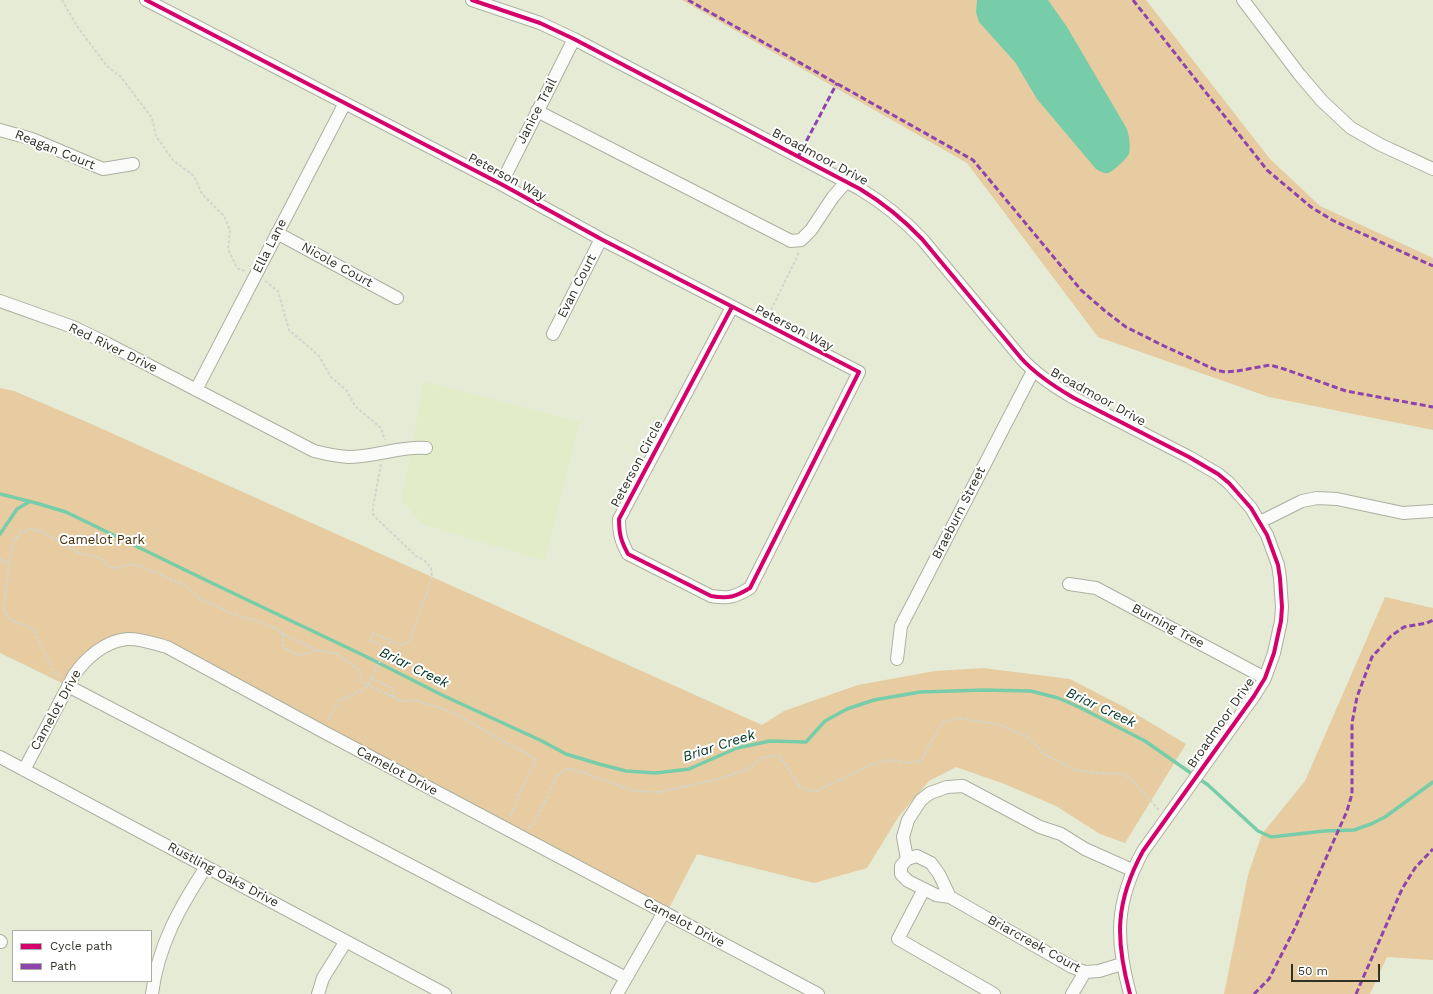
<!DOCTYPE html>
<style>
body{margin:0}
#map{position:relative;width:1433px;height:994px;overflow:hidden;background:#e6ebd6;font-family:"Work Sans",sans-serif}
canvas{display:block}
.legend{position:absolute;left:12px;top:930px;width:140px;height:52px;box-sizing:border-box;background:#fff;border:1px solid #abada7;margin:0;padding:5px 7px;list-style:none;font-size:12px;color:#2e3123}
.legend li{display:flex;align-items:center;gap:8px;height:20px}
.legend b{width:20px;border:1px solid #abada7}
.scale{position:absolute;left:1291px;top:964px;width:89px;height:18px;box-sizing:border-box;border:2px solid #2e3123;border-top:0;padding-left:5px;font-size:12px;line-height:14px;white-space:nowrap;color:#2e3123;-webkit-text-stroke:3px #fff;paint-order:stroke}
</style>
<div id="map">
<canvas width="1433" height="994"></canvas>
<ul class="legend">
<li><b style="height:5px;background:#d6006c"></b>Cycle path</li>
<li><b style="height:5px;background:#8e44ad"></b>Path</li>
</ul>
<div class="scale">50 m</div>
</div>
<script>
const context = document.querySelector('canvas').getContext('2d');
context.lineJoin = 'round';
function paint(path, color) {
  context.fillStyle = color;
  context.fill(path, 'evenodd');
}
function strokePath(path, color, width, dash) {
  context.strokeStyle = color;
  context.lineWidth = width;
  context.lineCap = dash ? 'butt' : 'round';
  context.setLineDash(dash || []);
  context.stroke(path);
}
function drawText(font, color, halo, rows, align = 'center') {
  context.font = font + ' "Work Sans",sans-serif';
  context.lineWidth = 4;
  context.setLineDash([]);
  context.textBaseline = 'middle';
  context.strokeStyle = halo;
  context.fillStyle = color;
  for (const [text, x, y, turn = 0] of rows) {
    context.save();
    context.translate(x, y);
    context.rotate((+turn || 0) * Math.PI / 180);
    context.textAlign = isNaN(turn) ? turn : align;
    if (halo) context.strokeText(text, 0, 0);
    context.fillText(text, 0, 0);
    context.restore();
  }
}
paint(new Path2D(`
 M423,381L580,422L545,561L422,524L401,499L412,447Z`), '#e3ecc9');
paint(new Path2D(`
 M682,0H1146L1270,159L1320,206L1433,258V430L1269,397L1098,337L967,163Z
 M0,388L14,391L89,423L762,725L784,711L858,685L935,671L983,668L1070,679L1126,708L1186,744L1125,843L1100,834L1056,806L1007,785L956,767L929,781L899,816L867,868L814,883L697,854L667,912L167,647L112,643L68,686L0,653Z
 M1385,597L1433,608V960L1387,957L1370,994H1224L1248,875L1262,834L1305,781Z`), '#e6cca0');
paint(new Path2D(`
 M977,0H1048L1067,27L1127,129C1129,137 1131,145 1129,154C1127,158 1113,172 1108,173C1104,174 1100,171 1096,169L1037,99L1015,62L979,22L976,12Z`), '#77cda9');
strokePath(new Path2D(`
 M0,494L36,503L66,512L216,585L365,656L442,695L542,741L566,754L599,764L626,771L656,773L689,769L737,748L770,741L806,742L825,721L847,709L874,700L920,692L984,690L1031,691L1058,698L1079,707L1145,741L1208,785L1258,831L1271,837L1324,831L1354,830L1371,824L1385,817L1433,782
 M0,534L17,509L29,502`), '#77cda9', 3.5);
const minor = new Path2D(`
 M146,0L501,184L601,239L859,372L750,588C735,597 729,599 711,596L628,554C621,541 619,534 619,519L732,307
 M472,0L540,23L574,39L860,189C885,204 902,218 922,239L1021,358C1036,375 1055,387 1074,398L1189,457L1218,474L1229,483L1251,508L1267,535L1278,565L1280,578L1282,607L1281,621L1274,653L1265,678L1254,696L1143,851C1115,902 1115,939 1130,994
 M1243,0L1299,74L1322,101L1351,128L1381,145L1433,169
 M537,111L791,241L801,240L811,230L833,197L846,182
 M0,130L32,139L103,169L133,164
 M501,184L574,39
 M277,233L397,298
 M0,301L73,327L106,343L314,451C326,454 337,456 348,457C375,457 400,446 426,448
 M553,334L601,239
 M196,390L345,103
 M1260,522L1302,501L1317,498L1337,499L1403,513L1433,511
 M1069,584L1096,588L1265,678
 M897,659L901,626L1033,371
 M68,686L626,978
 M0,757L445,994
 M24,770L74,675C86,658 105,641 127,639C140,638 155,644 167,647L322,731L818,994
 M907,859L903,837L908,820L921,800L930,793L947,787L963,786L1040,827L1061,834L1085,849L1132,870
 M924,889L898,939L994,994
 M950,897L936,895L908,881L901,874V866L907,859L917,856L931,863L939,874L950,897L1072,967L1085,972L1099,971L1122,964
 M0,941L1,942
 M152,994C158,945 180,907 206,867
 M318,994L323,978L346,941
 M617,994L664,912
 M1072,994L1085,972`);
strokePath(minor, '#acb0a0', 14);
strokePath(new Path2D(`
 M62,0L77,26L107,66L121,77L152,118L156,136L173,160L194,176L202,194L224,216L230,230L228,249L237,268L245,271
 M265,281L278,291L289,330L319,356L331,377L347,391L355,406L381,428L385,440
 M769,314L797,257L799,251
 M381,464L373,507V514L377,519L416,556L425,561L431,568L432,577L410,640L406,643L400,645L373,633L370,640L386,648
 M0,559L9,564
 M283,634V645L285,648L298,655L311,653L317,650
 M61,676L54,672L35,632C25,620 7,627 4,608L9,564L14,540L21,533L30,529L41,531L79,553L100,558L110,567L116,568L132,564L144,568L185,585L199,598L238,616L256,620L278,630L283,634L317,650L337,654L359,670L362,682L401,701L415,700L452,712L534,758V764L520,792L511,815L512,819
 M371,678L392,688L394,691L392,697
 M328,720L338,702L362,690L368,685L390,641
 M528,827H530L534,823L557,776L564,770L573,769L634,791L661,792L718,779L748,769L761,758L778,755L788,768L800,787L814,792L875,763L890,760L910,763L921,761L942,723L958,718L997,724L1028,737L1044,754L1073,769L1093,773L1122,774L1130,778L1159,810`), '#d2d4ce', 2, [3, 2]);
strokePath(minor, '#fbfcf9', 12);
strokePath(new Path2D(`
 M688,0L973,160L1081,290L1105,311L1126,327L1164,346L1216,370L1225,372L1237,371L1270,365L1284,369L1346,391L1433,407
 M1133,0L1267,170L1311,207L1332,220L1433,266
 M798,157L837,83
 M1254,994L1269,979L1295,928L1347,811L1352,794V723L1357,697L1372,657L1391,636L1404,627L1427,623L1433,620
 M1356,994L1402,889L1415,868L1433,849`), '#8e44ad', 3, [6, 3]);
strokePath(new Path2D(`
 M146,0L501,184L601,239L859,372L750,588C735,597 729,599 711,596L628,554C621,541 619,534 619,519L732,307
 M472,0L540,23L574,39L860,189C885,204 902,218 922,239L1021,358C1036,375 1055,387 1074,398L1189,457L1218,474L1229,483L1251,508L1267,535L1278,565L1280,578L1282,607L1281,621L1274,653L1265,678L1254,696L1143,851C1115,902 1115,939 1130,994`), '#d6006c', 4);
drawText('13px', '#2e3123', '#fff', [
 ["Janice Trail",537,111,-63],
 ["Reagan Court",55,150,22],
 ["Broadmoor Drive",820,157,28],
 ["Peterson Way",507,177,28],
 ["Ella Lane",270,246,-63],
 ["Nicole Court",337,265,29],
 ["Evan Court",577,286,-63],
 ["Peterson Way",794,328,27],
 ["Red River Drive",113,348,26],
 ["Broadmoor Drive",1098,397,29],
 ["Peterson Circle",637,464,-62],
 ["Braeburn Street",959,513,-63],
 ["Burning Tree",1168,626,28],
 ["Camelot Drive",56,710,-61],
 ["Broadmoor Drive",1221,723,-55],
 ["Camelot Drive",397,771,28],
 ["Rustling Oaks Drive",223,875,28],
 ["Camelot Drive",684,923,28],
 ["Briarcreek Court",1034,944,29]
]);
drawText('13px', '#472d08', '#fff', [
 ["Camelot Park",102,540]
]);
drawText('italic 14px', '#003625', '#fff', [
 ["Briar Creek",414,668,26],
 ["Briar Creek",1101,708,25],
 ["Briar Creek",719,746,-18]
]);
</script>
